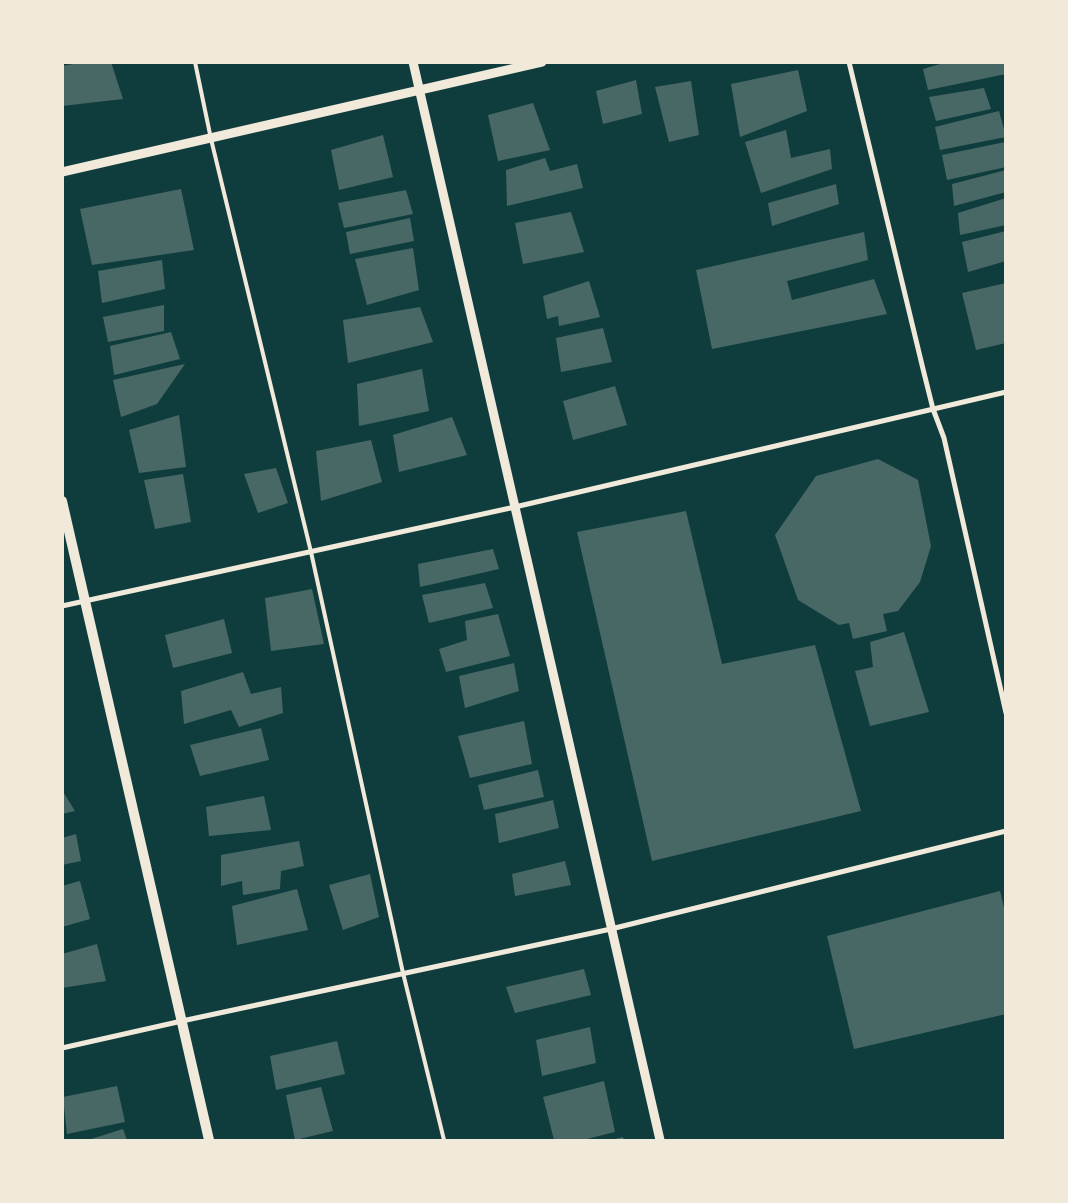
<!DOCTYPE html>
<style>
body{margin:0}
#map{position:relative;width:1068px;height:1203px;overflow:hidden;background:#0f3d3e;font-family:Overpass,sans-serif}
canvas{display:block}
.frame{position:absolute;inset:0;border:64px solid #f1e9da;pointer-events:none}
</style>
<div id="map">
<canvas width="1068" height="1203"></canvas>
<div class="frame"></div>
</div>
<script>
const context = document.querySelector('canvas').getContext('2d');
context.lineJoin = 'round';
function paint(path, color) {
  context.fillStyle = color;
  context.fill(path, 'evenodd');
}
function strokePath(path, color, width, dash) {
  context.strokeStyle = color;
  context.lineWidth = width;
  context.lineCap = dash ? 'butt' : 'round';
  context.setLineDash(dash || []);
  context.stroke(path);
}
paint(new Path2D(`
 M84,62H111L123,99L62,106V66Z
 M947,62H1006V74L928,90L923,69Z
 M798,70L807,111L740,137L731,84Z
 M636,80L642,114L603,124L596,91Z
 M691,81L699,135L669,142L655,87Z
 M984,88L991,109L936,121L929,97Z
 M533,103L550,150L498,161L488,115Z
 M999,111L1006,137L940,150L935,127Z
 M786,130L791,158L830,149L832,169L761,193L745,142Z
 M383,135L393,177L339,190L331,150Z
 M1005,142L1006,167L947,180L942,155Z
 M545,158L550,171L577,164L583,188L507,206L506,170Z
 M1006,170V192L954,206L952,184Z
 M836,184L839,204L772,226L768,203Z
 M181,189L194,250L92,265L80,209Z
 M406,190L413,214L344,228L338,203Z
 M1006,198V225L960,235L958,213Z
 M571,212L584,252L523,264L515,223Z
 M410,218L414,241L350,254L346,232Z
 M1006,231V261L968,272L962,242Z
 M864,232L868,260L787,281L792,300L874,279L887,314L712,349L696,270Z
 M413,248L419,290L367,305L355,259Z
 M162,260L165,289L102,303L98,271Z
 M589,281L600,317L559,326L558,316L547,319L543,296Z
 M1006,283V343L976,350L962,293Z
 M164,305V331L108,342L103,317Z
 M420,307L433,342L348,363L343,320Z
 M603,328L612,362L561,372L556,338Z
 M171,332L180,359L114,375L110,346Z
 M185,364L157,404L121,417L113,380Z
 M422,369L429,411L359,426L357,384Z
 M615,386L627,425L573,440L563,401Z
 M179,415L186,467L139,473L129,430Z
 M452,417L467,455L399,472L393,435Z
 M371,440L382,482L321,501L316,451Z
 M878,459L918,480L931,546L920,582L898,611L883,614L887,631L853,639L849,623L839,625L798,600L775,535L816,476Z
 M276,468L288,503L258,513L244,474Z
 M183,474L191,522L155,529L144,480Z
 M686,511L722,664L815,645L861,811L652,861L577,532Z
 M493,549L499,569L420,587L418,564Z
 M485,583L493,608L429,623L422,595Z
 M312,589L324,644L271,651L265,598Z
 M498,614L510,656L446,672L439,649L467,640L465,621Z
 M224,619L232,653L173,668L165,635Z
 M904,632L929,712L870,726L855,671L873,667L870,642Z
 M514,663L519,691L465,708L459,676Z
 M243,672L251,694L281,687L283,713L239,727L231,710L184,724L181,691Z
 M524,721L532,764L470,778L458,736Z
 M261,728L269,760L200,776L190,745Z
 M538,770L544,797L484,810L478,785Z
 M62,790L75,811L62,814Z
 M264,796L271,830L209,836L206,807Z
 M553,800L559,828L499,843L495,814Z
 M76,834L81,861L62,865V838Z
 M299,841L304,866L281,871L280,889L243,895L242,881L221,886V855Z
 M565,861L571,885L515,896L512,874Z
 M370,874L379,917L343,930L329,885Z
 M80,881L90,919L62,927V886Z
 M297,889L308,930L237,945L232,906Z
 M1000,891L1006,916V1014L854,1049L827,936Z
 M97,944L106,981L62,988V954Z
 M584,969L591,995L515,1013L506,987Z
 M590,1027L596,1063L542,1076L536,1040Z
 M337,1041L345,1074L276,1090L270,1056Z
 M604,1081L615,1132L583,1140H554L543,1097Z
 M117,1086L125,1122L67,1134L63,1097Z
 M321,1087L333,1131L295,1140L286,1095Z
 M123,1129L127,1140H88Z
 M623,1137L624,1140H611Z`), '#486865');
strokePath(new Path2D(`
 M195,62L211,139L311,552L403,973L444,1140`), '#f1e9da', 4);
strokePath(new Path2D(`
 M849,62L923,369L933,409L944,438L1006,713
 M62,606L515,507L1006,392
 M62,1048L182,1021L611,929L1006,831`), '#f1e9da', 5);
strokePath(new Path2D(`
 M413,62L660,1140
 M62,172L542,62`), '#f1e9da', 9);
strokePath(new Path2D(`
 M62,501L209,1140`), '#f1e9da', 10);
</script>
